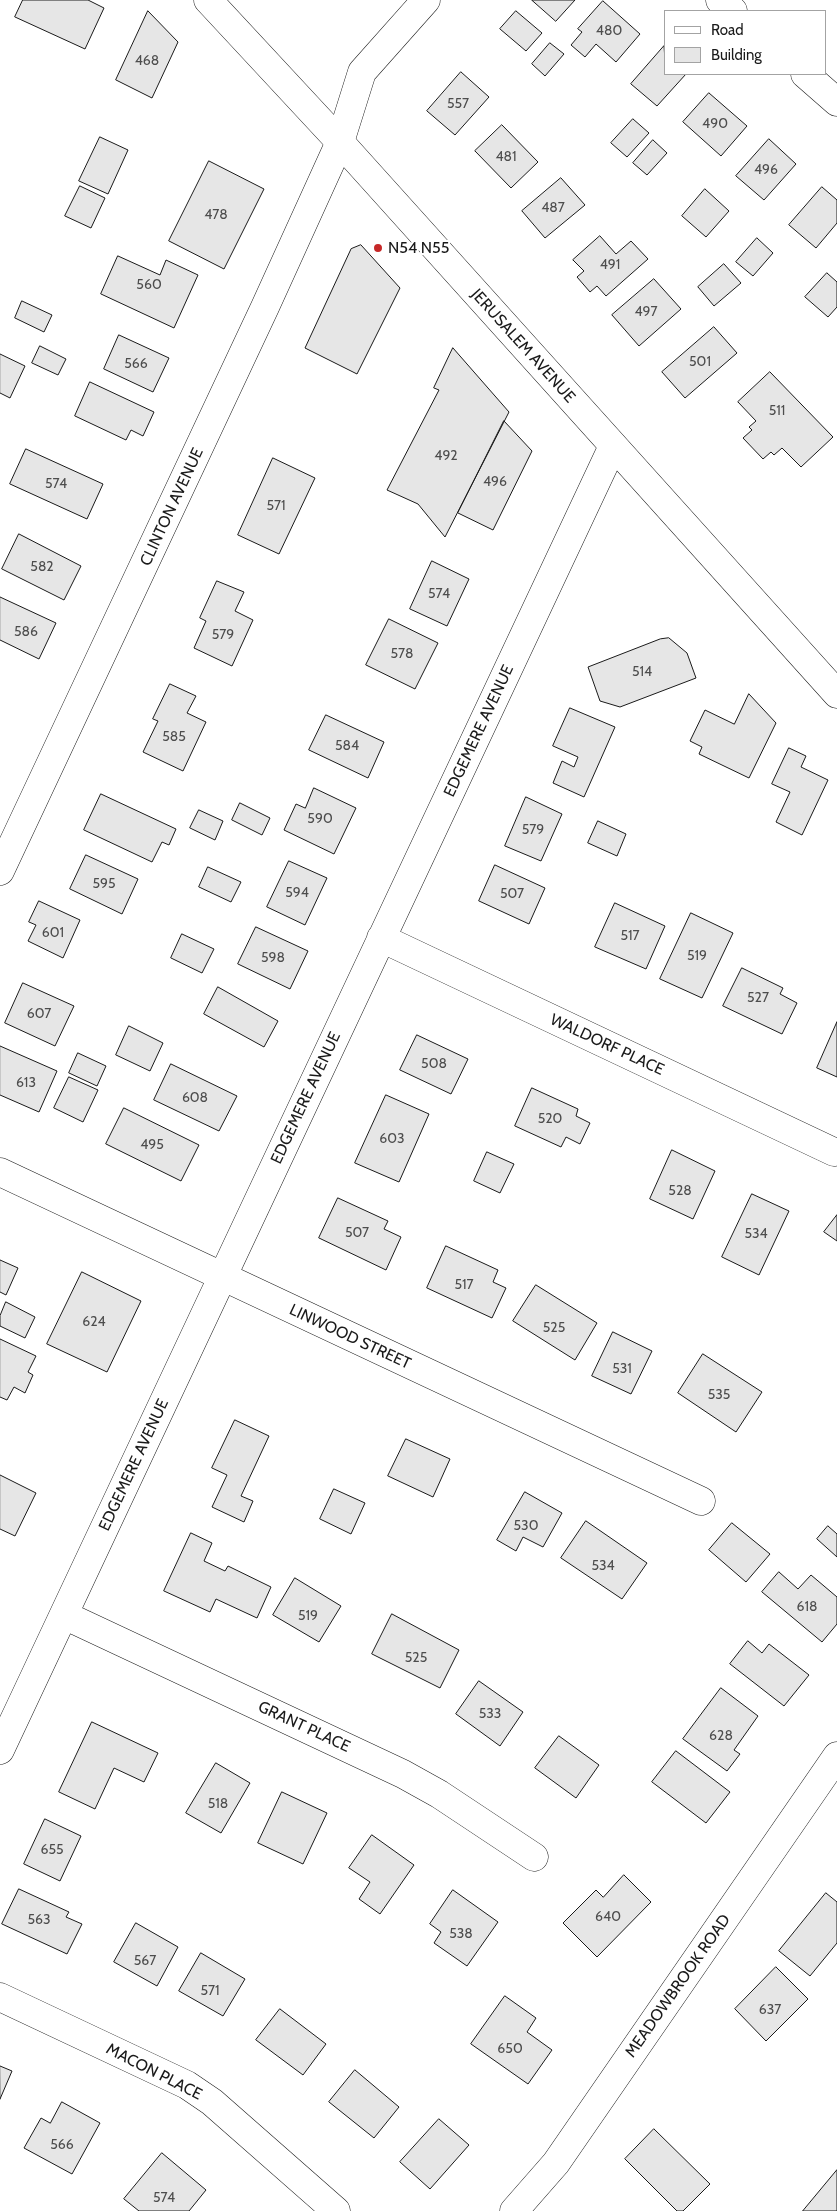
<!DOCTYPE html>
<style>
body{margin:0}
#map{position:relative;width:837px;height:2211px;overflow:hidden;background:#fff;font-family:Cabin,sans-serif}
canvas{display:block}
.legend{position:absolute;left:664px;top:10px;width:162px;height:65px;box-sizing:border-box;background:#fff;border:1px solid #a3a3a3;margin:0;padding:6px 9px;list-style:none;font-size:15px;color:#1a1a1a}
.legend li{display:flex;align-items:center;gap:10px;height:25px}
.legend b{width:25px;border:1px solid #a3a3a3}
</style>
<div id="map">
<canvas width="837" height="2211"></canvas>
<ul class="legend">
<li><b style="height:6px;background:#fff"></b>Road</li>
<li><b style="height:14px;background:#e6e6e6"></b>Building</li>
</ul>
</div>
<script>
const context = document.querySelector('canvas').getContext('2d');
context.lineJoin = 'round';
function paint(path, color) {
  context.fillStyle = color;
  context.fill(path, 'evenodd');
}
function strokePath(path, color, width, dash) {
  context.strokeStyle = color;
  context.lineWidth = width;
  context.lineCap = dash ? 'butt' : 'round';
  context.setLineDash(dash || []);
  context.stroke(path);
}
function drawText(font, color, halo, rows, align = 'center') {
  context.font = font + ' Cabin,sans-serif';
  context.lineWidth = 4;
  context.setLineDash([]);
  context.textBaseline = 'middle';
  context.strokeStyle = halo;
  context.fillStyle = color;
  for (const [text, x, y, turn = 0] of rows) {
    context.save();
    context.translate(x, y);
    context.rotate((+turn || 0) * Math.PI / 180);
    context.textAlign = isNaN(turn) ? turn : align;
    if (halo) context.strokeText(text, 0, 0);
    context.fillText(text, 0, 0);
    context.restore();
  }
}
const building = new Path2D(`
 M23,0H88L104,8L85,49L15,17Z
 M532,0H575L556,21Z
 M603,1L640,34L616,62L596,44L585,57L571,45L582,32L578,29Z
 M148,11L178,42L152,98L116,80Z
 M516,11L542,33L526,51L500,29Z
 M550,43L564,54L545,76L532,64Z
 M664,46L666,74H686L657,106L631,84Z
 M461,72L489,97L455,135L427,111Z
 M709,93L747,126L721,156L683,122Z
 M633,119L649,133L627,157L611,143Z
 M502,125L538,162L511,188L475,151Z
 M100,137L128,150L108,194L79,181Z
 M769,139L796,164L764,200L736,176Z
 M653,140L667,153L647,175L633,163Z
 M209,161L264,189L224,269L169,241Z
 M561,178L585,205L545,238L522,211Z
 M80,186L105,198L91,228L65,216Z
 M822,187L837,200V223L816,248L789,225Z
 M705,189L729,211L706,237L682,216Z
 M600,236L616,254L631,241L648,259L606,296L597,286L590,292L577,277L584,271L573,260Z
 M757,238L773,253L753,276L736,262Z
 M361,245L400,288L357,374L305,348L351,249Z
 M118,256L160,275L166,260L198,275L174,328L101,294Z
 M724,264L741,283L714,306L698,287Z
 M827,273L837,282V307L828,317L805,297Z
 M654,279L681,309L639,346L612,315Z
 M22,301L52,315L44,332L15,318Z
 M714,327L737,353L685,398L662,372Z
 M119,335L169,358L153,392L104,369Z
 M40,346L66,359L58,375L32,363Z
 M453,348L509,412L445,537L418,504L387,490L439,390L434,388Z
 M0,354L25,366L10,398L0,393Z
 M770,372L833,437L801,467L782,448L774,455L771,452L763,459L743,438L752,430L749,427L756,421L738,402Z
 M90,382L154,412L143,436L131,430L126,440L75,416Z
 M504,421L532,451L493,530L458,513Z
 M26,449L103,484L87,519L10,484Z
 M273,458L315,478L279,554L238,535Z
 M19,534L81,566L64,600L2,569Z
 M432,561L469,579L447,626L410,609Z
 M217,581L244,592L235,611L253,620L232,666L194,648L206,621L200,618Z
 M0,597L56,623L39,659L0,640Z
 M389,619L438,643L415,689L366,665Z
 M669,638L687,653L696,678L620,707L600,701L588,667L660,639Z
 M170,684L196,696L187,713L206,722L183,771L143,752L158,721L153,719Z
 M749,694L776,723L749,778L699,754L702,747L690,741L705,710L734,724Z
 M570,708L615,727L584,797L553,783L562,761L574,767L578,757L553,746Z
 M326,715L384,742L368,778L309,750Z
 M789,748L806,756L801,767L828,780L802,835L776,822L790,792L772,784Z
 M314,788L356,808L334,854L284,830L296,804L305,808Z
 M101,794L176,829L169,845L162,842L152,862L84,830Z
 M526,797L562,814L541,861L505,846Z
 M240,803L270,818L262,835L232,820Z
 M199,810L223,821L215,840L190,828Z
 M598,821L626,834L617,856L588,843Z
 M86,855L138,879L122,914L70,889Z
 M289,861L327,878L305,925L267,907Z
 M495,865L545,888L529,924L479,901Z
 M208,867L241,882L231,902L199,887Z
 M39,901L80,920L63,958L28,941L36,925L29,922Z
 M615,903L665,926L646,969L595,947Z
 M691,913L733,933L702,998L660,979Z
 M256,927L308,951L290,989L238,964Z
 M182,934L214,949L202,973L171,958Z
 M742,968L783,988L780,994L797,1003L782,1034L723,1006Z
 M23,983L74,1006L55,1046L5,1023Z
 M218,987L278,1021L264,1047L204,1014Z
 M837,1022V1077L817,1068Z
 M129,1026L163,1043L150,1071L116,1055Z
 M417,1035L468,1059L451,1094L400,1070Z
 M0,1046L57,1071L39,1112L0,1095Z
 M78,1053L106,1066L97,1086L69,1073Z
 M171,1064L237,1096L219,1131L154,1100Z
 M69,1077L98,1090L83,1122L54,1108Z
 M532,1088L578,1109L576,1116L590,1123L580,1144L566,1137L561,1147L515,1126Z
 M386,1095L429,1114L399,1182L355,1163Z
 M124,1108L199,1145L181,1181L106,1144Z
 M672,1150L715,1171L693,1219L650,1199Z
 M487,1152L514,1164L500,1193L474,1181Z
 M752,1194L789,1211L759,1275L722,1257Z
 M338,1198L388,1221L384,1229L401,1237L386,1270L319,1238Z
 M837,1215V1241L824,1232Z
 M446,1246L498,1270L493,1282L506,1288L492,1318L427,1288Z
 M0,1260L18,1268L6,1295L0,1292Z
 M82,1272L141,1301L107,1372L47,1344Z
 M536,1285L597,1323L575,1360L513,1321Z
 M6,1302L35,1317L25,1338L0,1326V1316Z
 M613,1332L652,1351L631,1394L592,1376Z
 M0,1339L36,1356L28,1372L33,1375L25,1393L14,1387L7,1400L0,1397Z
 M703,1354L762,1392L736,1432L678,1393Z
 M235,1420L269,1436L241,1496L253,1501L244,1522L212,1507L227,1475L212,1468Z
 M406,1439L450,1459L433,1497L388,1476Z
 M0,1475L36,1493L15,1536L0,1529Z
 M334,1489L365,1503L351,1534L320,1519Z
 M525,1492L562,1513L543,1547L523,1537L516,1551L497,1540Z
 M586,1521L647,1563L622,1599L561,1558Z
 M732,1523L770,1554L746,1582L709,1550Z
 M828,1526L837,1534V1557L817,1539Z
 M191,1533L212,1543L204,1561L225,1571L228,1566L271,1587L257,1618L216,1599L210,1612L164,1591Z
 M779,1572L798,1589L811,1575L837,1597V1624L822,1642L762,1592Z
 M295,1578L341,1606L319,1642L273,1615Z
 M392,1614L459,1650L440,1688L372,1654Z
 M748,1641L762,1653L769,1644L809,1675L784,1706L730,1664Z
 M479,1681L523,1712L500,1746L456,1714Z
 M721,1688L758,1716L734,1750L740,1754L727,1771L683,1739Z
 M92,1722L158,1753L144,1782L114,1768L95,1809L59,1792Z
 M559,1736L599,1765L576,1798L535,1768Z
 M676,1751L730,1792L706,1823L652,1782Z
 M216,1763L250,1783L221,1833L186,1813Z
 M282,1792L327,1813L303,1864L258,1843Z
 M45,1819L81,1836L60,1881L24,1864Z
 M372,1835L414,1865L380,1914L359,1899L370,1882L349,1868Z
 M624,1875L651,1902L597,1957L563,1923L596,1890L603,1897Z
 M19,1889L69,1912L66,1917L82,1924L67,1954L2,1924Z
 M453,1890L498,1922L467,1966L434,1943L441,1932L430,1924Z
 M826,1893L837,1902V1943L810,1976L779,1951Z
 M136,1923L178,1947L157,1986L114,1962Z
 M201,1953L245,1979L223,2016L179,1991Z
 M776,1967L808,1999L766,2041L735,2009Z
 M505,1996L536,2018L527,2032L552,2050L528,2084L471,2044Z
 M280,2009L326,2044L303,2075L256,2040Z
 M0,2066L12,2071L0,2099Z
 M355,2070L399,2107L374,2138L329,2102Z
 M62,2102L100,2123L72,2174L24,2148L41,2118L50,2123Z
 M439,2119L469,2145L430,2189L400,2162Z
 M654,2129L710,2184L683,2211H677L625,2159Z
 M162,2153L206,2190L189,2211H139L124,2199Z
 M837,2170V2211H803Z`);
paint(building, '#e6e6e6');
strokePath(building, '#1a1a1a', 1);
const street = new Path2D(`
 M720,0L733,11
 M805,74L837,102
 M0,871L265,307L340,142L362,72L426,0
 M381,938L834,1152
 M0,1172L701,1501
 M64,1615L403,1774L439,1794L534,1857
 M0,1750L613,446
 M0,1997L187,2085L212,2102L336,2211
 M514,2211L556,2163L837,1756`);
const primary = new Path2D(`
 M208,0L340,142L837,694`);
strokePath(street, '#1a1a1a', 29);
strokePath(primary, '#1a1a1a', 29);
strokePath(street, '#fff', 28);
strokePath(primary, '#fff', 28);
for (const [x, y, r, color] of [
 [378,248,5,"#c62828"]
]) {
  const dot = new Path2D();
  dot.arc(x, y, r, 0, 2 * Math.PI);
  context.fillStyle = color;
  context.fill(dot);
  strokePath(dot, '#fff', 2);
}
drawText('14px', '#4d4d4d', null, [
 ["480",609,31],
 ["468",147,61],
 ["557",458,104],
 ["490",715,124],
 ["481",506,157],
 ["496",766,170],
 ["487",553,208],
 ["478",216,215],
 ["491",610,265],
 ["560",149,285],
 ["497",646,312],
 ["501",700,362],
 ["566",136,364],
 ["511",777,411],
 ["492",446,456],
 ["496",495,482],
 ["574",56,484],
 ["571",276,506],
 ["582",42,567],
 ["574",439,594],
 ["586",26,632],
 ["579",223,635],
 ["578",402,654],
 ["514",642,672],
 ["585",174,737],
 ["584",347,746],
 ["590",320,819],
 ["579",533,830],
 ["595",104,884],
 ["594",297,893],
 ["507",512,894],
 ["601",53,933],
 ["517",630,936],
 ["519",697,956],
 ["598",273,958],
 ["527",758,998],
 ["607",39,1014],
 ["508",434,1064],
 ["613",26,1083],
 ["608",195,1098],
 ["520",550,1119],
 ["603",392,1139],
 ["495",152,1145],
 ["528",680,1191],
 ["507",357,1233],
 ["534",756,1234],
 ["517",464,1285],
 ["624",94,1322],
 ["525",554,1328],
 ["531",622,1369],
 ["535",719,1395],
 ["530",526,1526],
 ["534",603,1566],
 ["618",807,1607],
 ["519",308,1616],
 ["525",416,1658],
 ["533",490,1714],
 ["628",721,1736],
 ["518",218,1804],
 ["655",52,1850],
 ["640",608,1917],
 ["563",39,1920],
 ["538",461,1934],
 ["567",145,1961],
 ["571",210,1991],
 ["637",770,2010],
 ["650",510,2049],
 ["566",62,2145],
 ["574",164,2198]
]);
drawText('16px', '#1a1a1a', '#fff', [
 ["N54 N55",388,248]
], 'left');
drawText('16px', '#1a1a1a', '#fff', [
 ["JERUSALEM AVENUE",523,346,48],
 ["CLINTON AVENUE",172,507,-65],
 ["EDGEMERE AVENUE",479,731,-65],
 ["WALDORF PLACE",607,1045,25],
 ["EDGEMERE AVENUE",306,1098,-65],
 ["LINWOOD STREET",350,1337,25],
 ["EDGEMERE AVENUE",134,1465,-65],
 ["GRANT PLACE",304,1727,25],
 ["MEADOWBROOK ROAD",678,1986,-55],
 ["MACON PLACE",154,2072,27]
]);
</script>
